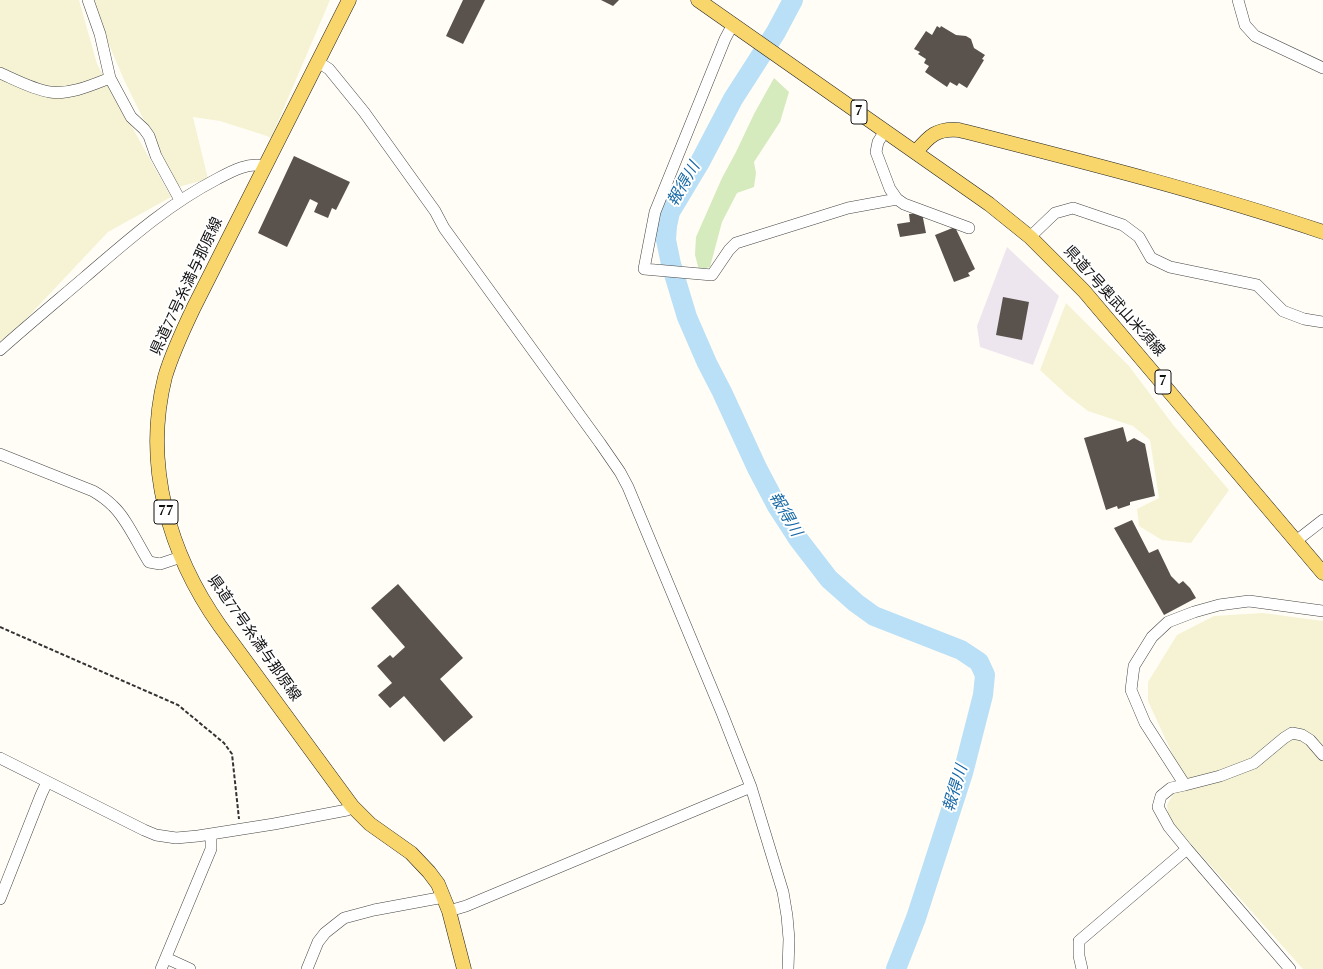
<!DOCTYPE html>
<meta charset="utf-8">
<style>
body{margin:0}
canvas{display:block;background:#fffdf5}
</style>
<canvas width="1323" height="969"></canvas>
<script>
const context = document.querySelector('canvas').getContext('2d');
context.lineJoin = 'round';
function paint(path, color) {
  context.fillStyle = color;
  context.fill(path, 'evenodd');
}
function strokePath(path, color, width, dash) {
  context.strokeStyle = color;
  context.lineWidth = width;
  context.lineCap = dash ? 'butt' : 'round';
  context.setLineDash(dash || []);
  context.stroke(path);
}
function drawText(font, color, halo, rows, align = 'center') {
  context.font = font + ' Spectral,"Noto Sans JP",serif';
  context.lineWidth = 4;
  context.setLineDash([]);
  context.textBaseline = 'middle';
  context.strokeStyle = halo;
  context.fillStyle = color;
  for (const [text, x, y, turn = 0] of rows) {
    context.save();
    context.translate(x, y);
    context.rotate((+turn || 0) * Math.PI / 180);
    context.textAlign = isNaN(turn) ? turn : align;
    if (halo) context.strokeText(text, 0, 0);
    context.fillText(text, 0, 0);
    context.restore();
  }
}
paint(new Path2D(`
 M1007,247L1059,296L1033,365L980,347L977,326Z`), '#eee6ef');
paint(new Path2D(`
 M0,0H79L97,64L171,197L108,232L25,320L0,342Z
 M93,0H330L271,138L267,136L220,121L193,117L208,179L178,187L172,177L125,82L104,33Z
 M1066,303L1129,366L1174,426L1229,490L1191,543L1162,540L1139,526L1137,509L1159,498L1150,440L1133,426L1088,411L1067,395L1040,370Z
 M1263,613L1323,621V969H1303L1169,819L1167,805L1183,777L1148,701V682L1177,635L1214,616Z`), '#f6f3d4');
paint(new Path2D(`
 M774,78L789,92L780,122L754,162L756,173L754,187L737,193L722,222L710,267L699,270L695,255L696,237L722,178L736,152L754,114Z`), '#d5ebbd');
strokePath(new Path2D(`
 M793,0L776,32L733,99L700,162L670,212L667,226L666,240L671,264L687,317L707,363L722,392L757,468L777,506L799,540L829,579L856,603L874,616L961,650L979,662L985,675L983,695L963,773L916,918L896,969`), '#b9e0f7', 20);
paint(new Path2D(`
 M463,0H485L463,44L446,36Z
 M601,0H619L613,6Z
 M937,26L940,28L941,26L956,35L966,36L971,39L974,48L985,55L982,59L984,60L967,88L959,83L957,86L950,82L947,87L925,72L929,66L924,63L926,59L918,54L920,52L914,49L926,31L932,35Z
 M294,156L350,182L336,210L332,208L328,218L314,212L318,203L310,199L287,247L258,233Z
 M922,213L926,233L900,237L897,224L910,222L909,214Z
 M955,227L975,269L968,273L970,276L954,282L935,235Z
 M1003,297L1029,302L1022,340L996,335Z
 M1123,427L1127,442L1134,438L1145,444L1155,496L1130,502V505L1118,509L1117,506L1106,510L1084,438Z
 M1132,520L1149,553L1158,549L1171,576L1179,584L1183,581L1190,588L1196,598L1164,615L1114,528Z
 M398,584L463,658L440,679L473,717L444,742L404,696L390,708L378,695L392,683L377,666L390,655L393,658L405,647L371,608Z`), '#5a524d');
const minor = new Path2D(`
 M88,0L100,34L110,78L131,117L144,129L149,136L156,156L180,200
 M1238,0L1245,25L1255,36L1323,68
 M733,24L725,39L655,212L644,269L712,275L729,250L736,243L848,208L897,199
 M318,62L329,69L364,112L435,211L444,228L600,443L620,472L628,487L722,713L751,787L783,892L787,916L789,939L788,969
 M0,73C16,80 32,89 50,92C70,95 92,85 110,78
 M885,131L878,142L876,152L890,189L897,199L904,204L969,228
 M1030,237L1055,213L1073,208L1123,225L1139,237L1151,258L1170,267L1257,285L1283,311L1304,319L1323,322
 M0,350C28,325 57,301 85,277C127,241 167,205 217,179C232,171 248,162 265,166
 M0,454L93,491C100,495 107,500 113,506C127,519 138,545 149,562L160,564L181,557
 M1296,541L1323,520
 M0,758L144,830L156,835L176,838L198,836L274,824L347,810L352,806
 M1185,785L1145,723L1131,690L1134,666L1152,637L1168,622L1194,612L1219,605L1249,601L1323,611
 M0,899L41,795L47,782
 M449,911L466,906L751,787
 M166,958L190,969
 M161,969L211,849V834
 M307,969L318,942L325,933L344,918L374,910L444,897
 M1082,969L1079,956V941L1187,849
 M1290,969L1187,849L1169,827L1158,807L1161,796L1171,788L1185,785L1220,776L1254,763L1284,738L1292,733L1302,735L1310,740L1323,755`);
const major = new Path2D(`
 M349,0L194,307C183,330 172,353 165,377C143,465 169,554 220,626L352,806L370,824L411,853L429,872L438,884L449,911L464,969
 M698,0L989,204L1030,237L1084,291L1323,573
 M916,152C929,136 937,128 959,130C1081,161 1204,192 1323,232`);
strokePath(minor, '#444', 12);
strokePath(major, '#222', 15);
strokePath(new Path2D(`
 M0,627L178,705L224,743L232,754L239,819`), '#333', 2, [4, 2]);
strokePath(minor, '#fff', 11);
strokePath(major, '#f9d66b', 14);
for (const [x, y, w] of [
 [859,112,16],
 [1163,382,16],
 [166,512,24]
]) {
  const box = new Path2D();
  box.roundRect(x - w / 2, y - 12, w, 24, 3);
  context.fillStyle = '#fff';
  context.fill(box);
  strokePath(box, '#111', 1);
}
drawText('bold 14px', '#111', null, [
 ["7",859,112],
 ["7",1163,382],
 ["77",166,512]
]);
drawText('15px', '#111', '#fff', [
 ["県道77号糸満与那原線",188,287,-65],
 ["県道7号奥武山米須線",1113,302,48],
 ["県道77号糸満与那原線",253,639,55]
]);
drawText('italic 16px', '#1768a6', '#fff', [
 ["報得川",685,185,-60],
 ["報得川",784,515,60],
 ["報得川",957,789,-73]
]);
</script>
